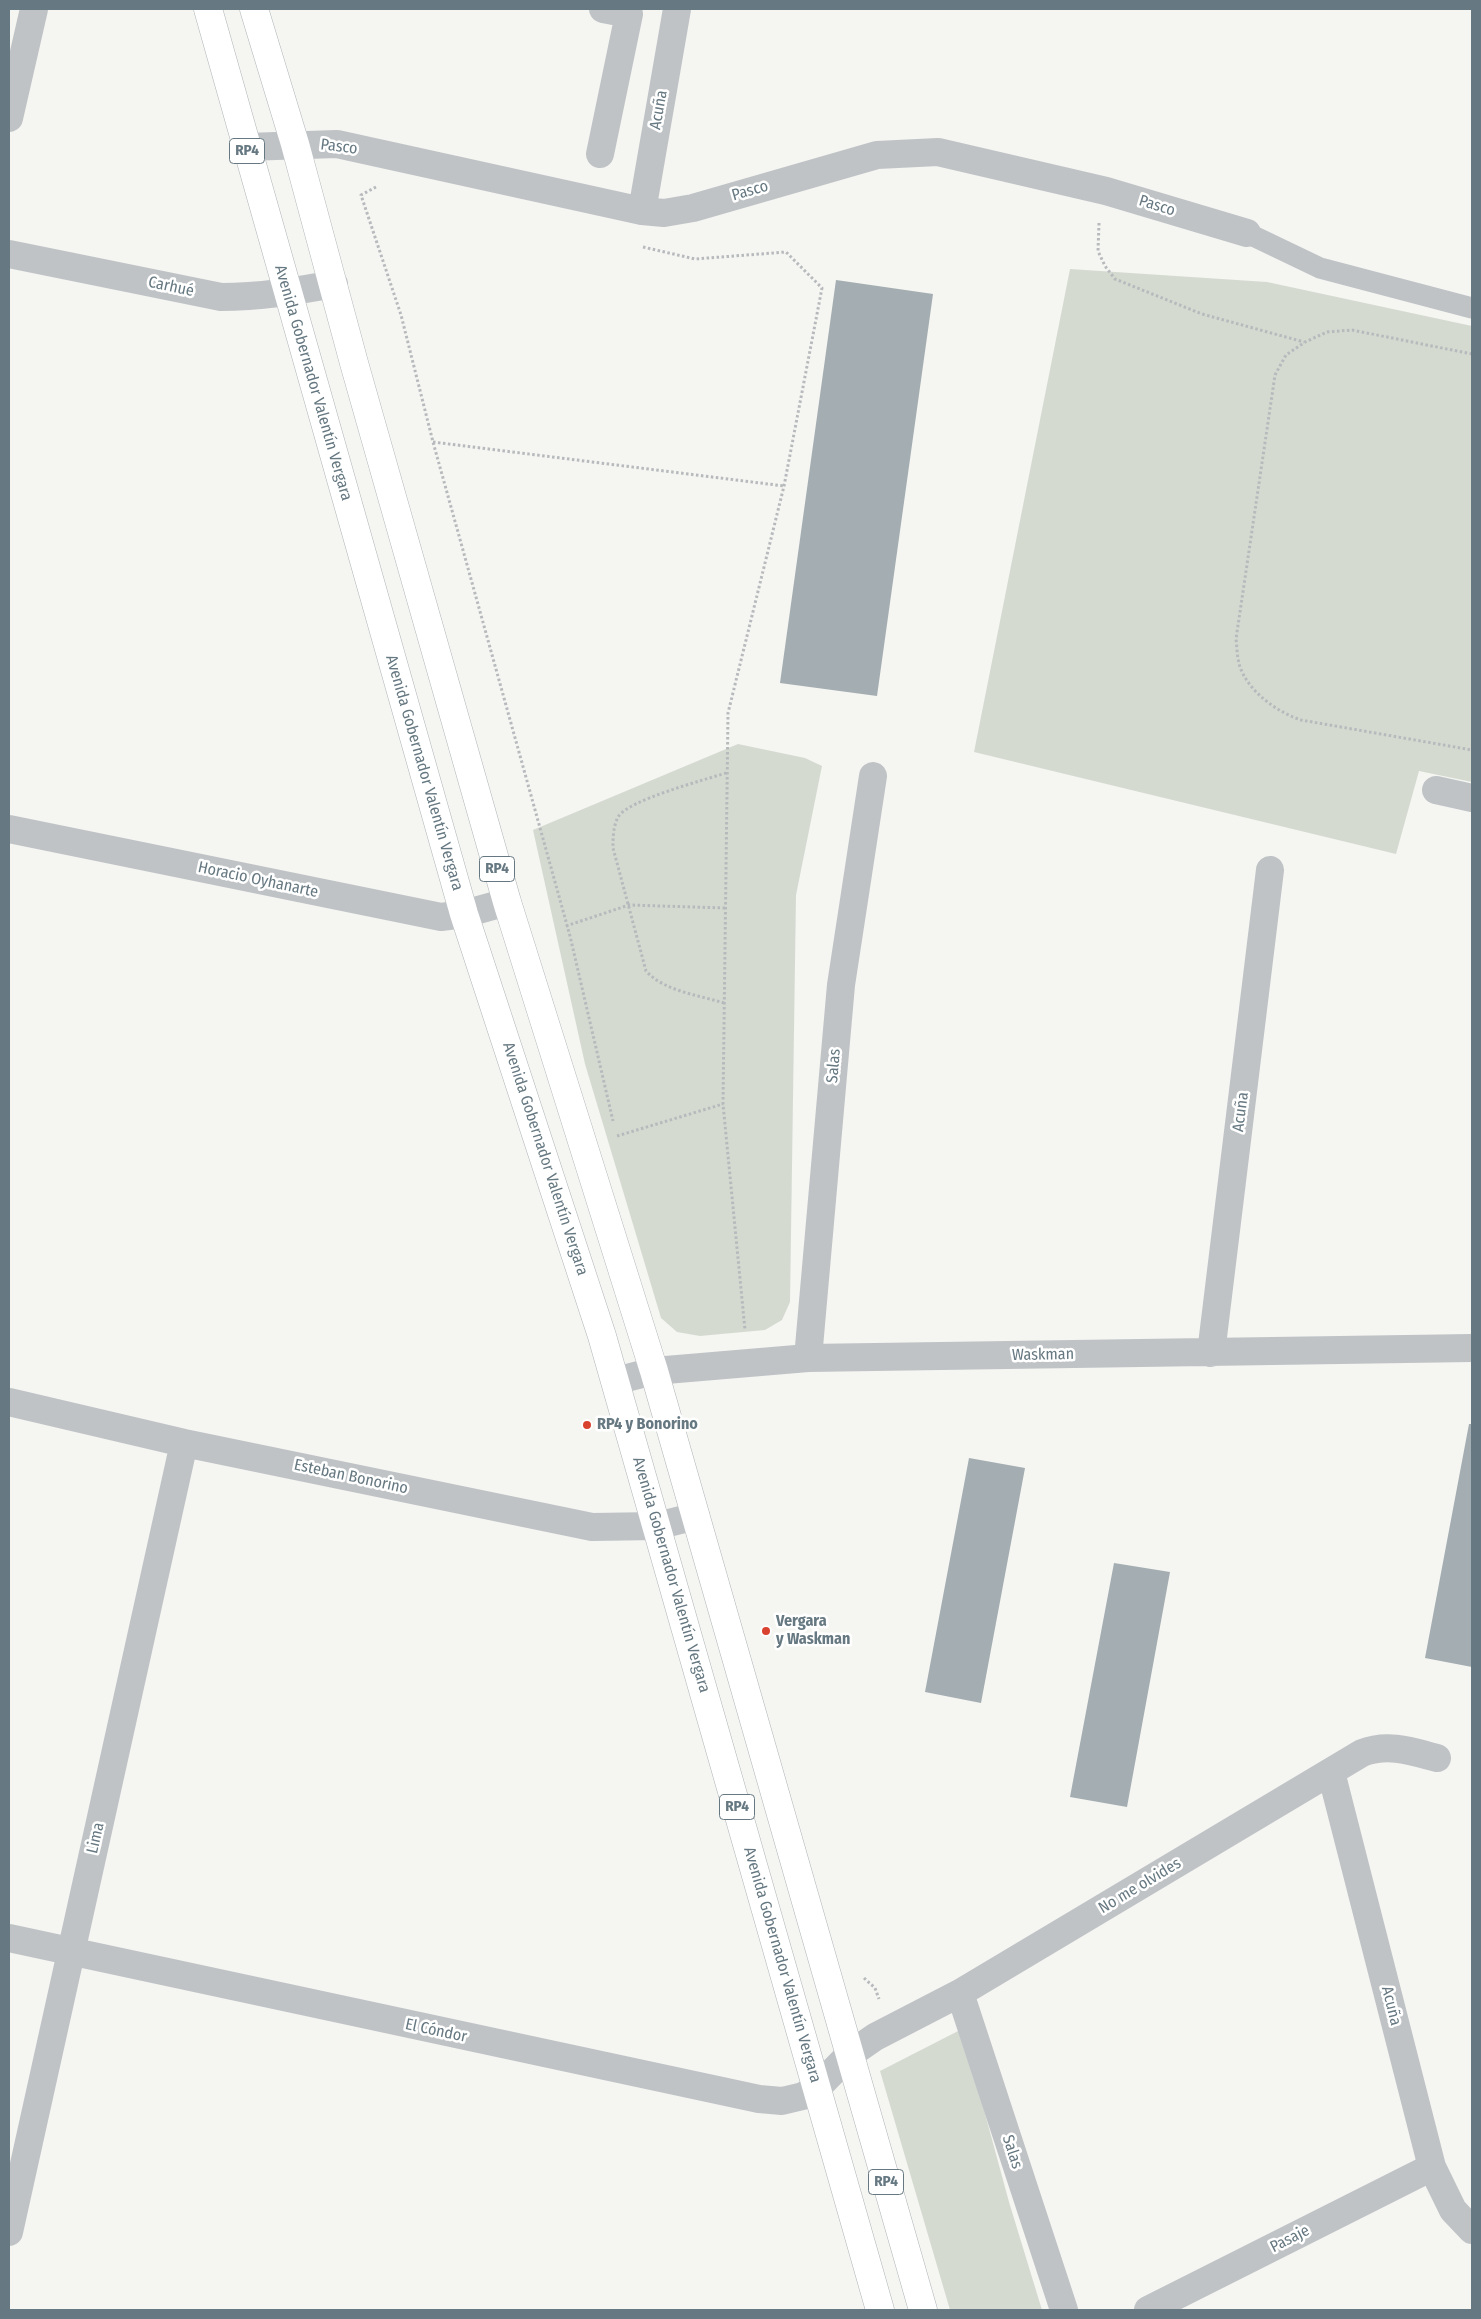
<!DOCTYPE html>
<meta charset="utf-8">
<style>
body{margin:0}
#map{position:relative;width:1481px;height:2319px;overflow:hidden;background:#f5f5f2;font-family:"Fira Sans Condensed",sans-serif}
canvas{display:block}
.frame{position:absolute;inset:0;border:10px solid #667881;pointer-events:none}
</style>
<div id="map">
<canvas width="1481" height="2319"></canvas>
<div class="frame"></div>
</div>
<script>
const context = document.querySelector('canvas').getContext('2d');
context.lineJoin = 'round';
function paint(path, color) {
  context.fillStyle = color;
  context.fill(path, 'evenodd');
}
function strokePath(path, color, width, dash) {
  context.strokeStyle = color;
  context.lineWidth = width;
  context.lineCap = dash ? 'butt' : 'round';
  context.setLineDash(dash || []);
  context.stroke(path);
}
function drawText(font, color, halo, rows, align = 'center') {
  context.font = font + ' "Fira Sans Condensed",sans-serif';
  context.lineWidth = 5;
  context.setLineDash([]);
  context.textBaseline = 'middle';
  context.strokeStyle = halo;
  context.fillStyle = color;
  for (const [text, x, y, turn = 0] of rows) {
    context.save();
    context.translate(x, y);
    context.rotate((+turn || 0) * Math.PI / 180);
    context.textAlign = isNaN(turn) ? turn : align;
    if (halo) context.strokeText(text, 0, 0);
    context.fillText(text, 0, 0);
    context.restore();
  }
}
paint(new Path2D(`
 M1070,269L1267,282L1472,326V782L1419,771L1396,854L974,752Z
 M738,744L805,758L822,766L796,895L790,1302L782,1320L765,1330L700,1336L677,1332L661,1318L585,1064L533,830Z
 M962,2029L1009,2202L1042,2310H950L880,2071Z`), '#d5dad1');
paint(new Path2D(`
 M836,280L933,294L877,696L780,683Z
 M1469,1424H1472V1667L1425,1658Z
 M969,1458L1025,1468L981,1703L925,1692Z
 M1114,1563L1170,1572L1127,1807L1070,1797Z`), '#a4adb1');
const primary = new Path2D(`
 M208,9L464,914L602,1336L880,2310
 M254,9L295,144L354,363L507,902L654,1371L923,2310`);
strokePath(primary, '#b0b6b8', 29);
strokePath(new Path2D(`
 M376,187L361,195L401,315L433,442L570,936L613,1121
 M1099,223L1098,251L1105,266L1115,279L1202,314L1304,342
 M643,247L695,259L786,252L822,288L784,486L728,713L723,1104L745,1330
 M1472,354L1352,330L1327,332L1305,342L1286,355L1275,375L1236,639C1237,647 1237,658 1240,667C1249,692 1277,712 1301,720L1472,750
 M433,442L784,486
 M566,926L629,905L725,908
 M724,1003C698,995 664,991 646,971L613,848C613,838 613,827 618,817C628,800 704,780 726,773
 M617,1136L723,1104
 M864,1978L875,1988L879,1999`), '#b7babc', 3, [2.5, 2.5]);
strokePath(new Path2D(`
 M1247,233L1320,268L1472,308`), '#bfc3c6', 21);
strokePath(new Path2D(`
 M9,118L34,9
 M246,147L337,144L642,211L664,213L693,208L877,155L938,152L1106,191L1247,233
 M600,154L629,14L603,9
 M642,211L677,9
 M9,254L221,297C260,297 296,291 334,284
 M1436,790L1472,798
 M9,829L441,917L464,914L507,902
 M1211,1353L1270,870
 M808,1358L841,985L873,776
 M615,1381L654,1371L808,1358L1472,1348
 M9,1402L184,1443L592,1527L657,1526L696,1516
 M1331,1772L1432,2167L1453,2210L1472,2230
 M9,1938L759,2099L782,2101L803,2096L817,2088L849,2055L875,2037L960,1993L1362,1753C1388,1743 1411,1751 1437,1758
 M960,1993L1064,2310
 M9,2232L184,1443
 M1148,2310L1432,2167`), '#bfc3c6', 28);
strokePath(primary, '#fff', 28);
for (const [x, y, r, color] of [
 [587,1425,5,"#d9422f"],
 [766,1631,5,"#d9422f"]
]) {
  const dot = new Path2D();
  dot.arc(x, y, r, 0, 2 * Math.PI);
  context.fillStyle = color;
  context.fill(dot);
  strokePath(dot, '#fff', 2);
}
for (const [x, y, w] of [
 [247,151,35],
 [497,869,35],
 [737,1807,35],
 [886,2182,35]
]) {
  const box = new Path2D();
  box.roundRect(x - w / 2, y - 12.5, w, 25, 4);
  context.fillStyle = '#fff';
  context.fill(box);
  strokePath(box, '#667881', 1);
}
drawText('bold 15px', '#667881', null, [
 ["RP4",247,151],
 ["RP4",497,869],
 ["RP4",737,1807],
 ["RP4",886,2182]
]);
drawText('16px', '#667881', '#fff', [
 ["Acuña",659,110,-80],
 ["Pasco",339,147,7],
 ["Pasco",750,191,-16],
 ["Pasco",1157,206,17],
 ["Carhué",171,287,12],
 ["Avenida Gobernador Valentín Vergara",313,383,74],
 ["Avenida Gobernador Valentín Vergara",424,773,74],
 ["Horacio Oyhanarte",258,880,12],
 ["Salas",834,1066,-85],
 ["Acuña",1241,1112,-83],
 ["Avenida Gobernador Valentín Vergara",545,1159,72],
 ["Waskman",1043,1355,-1],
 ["Esteban Bonorino",351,1477,12],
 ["Avenida Gobernador Valentín Vergara",671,1575,74],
 ["Lima",96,1838,-77],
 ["No me olvides",1140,1886,-31],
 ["Avenida Gobernador Valentín Vergara",782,1965,74],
 ["Acuña",1391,2006,76],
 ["El Cóndor",436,2031,12],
 ["Salas",1012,2152,72],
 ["Pasaje",1290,2239,-27]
]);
drawText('bold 16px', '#667881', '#fff', [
 ["RP4 y Bonorino",597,1425],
 ["Vergara",776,1622],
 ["y Waskman",776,1640]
], 'left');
</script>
